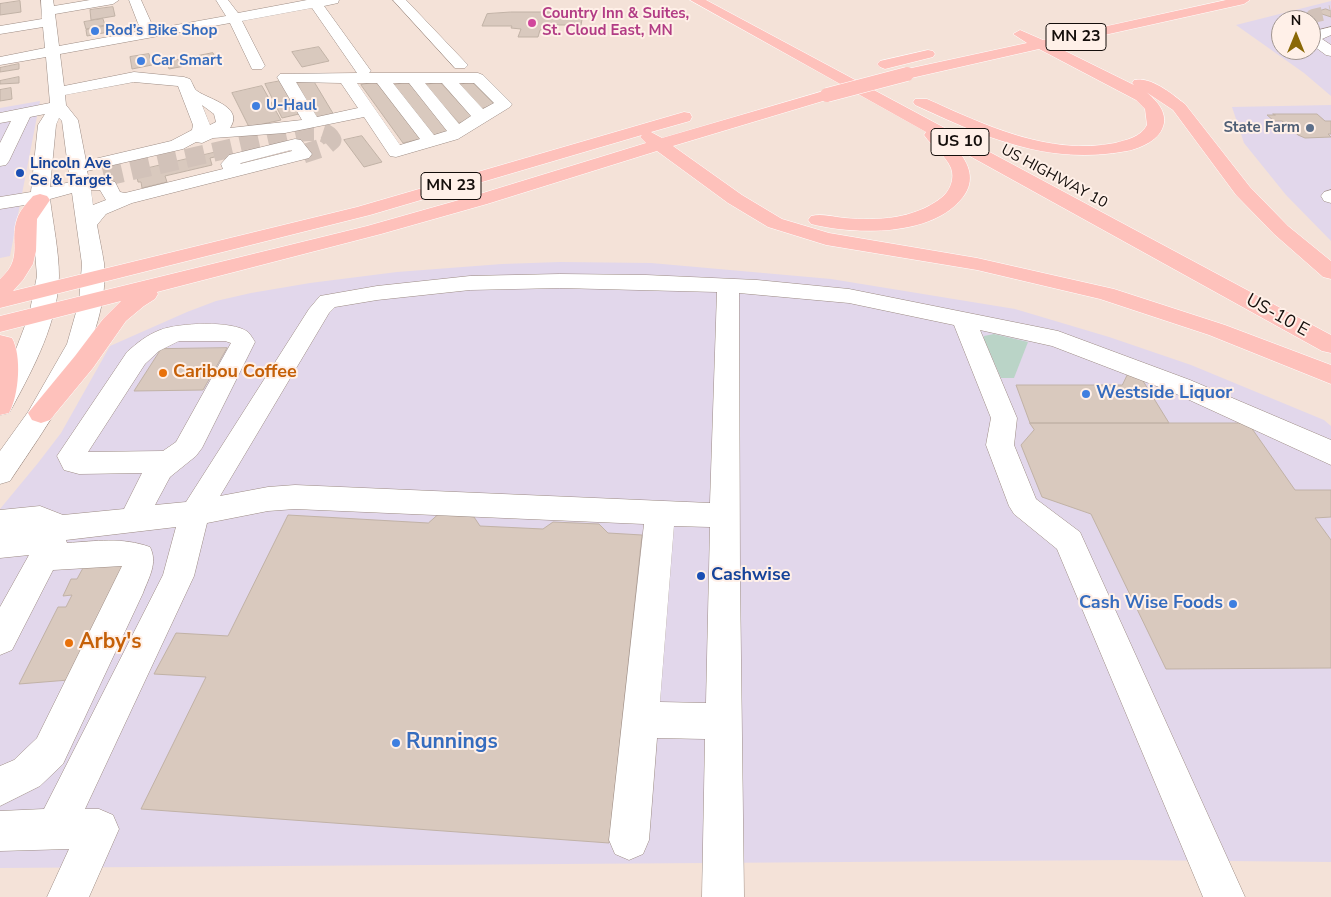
<!DOCTYPE html>
<meta charset="utf-8">
<style>
body{margin:0}
#map{position:relative;width:1331px;height:897px;overflow:hidden;background:#f4e2d8;font-family:"Nunito Sans",sans-serif}
canvas{display:block}
.north{position:absolute;left:1271px;top:10px;width:50px;height:50px;box-sizing:border-box;background:#fff0e8;border:1px solid #a19690;border-radius:50%;rotate:0deg;font-size:14px;font-weight:700;line-height:20px;text-align:center;color:#140e0b}
.north::after{content:'';display:block;margin:auto;width:18px;height:22px;background:#8a6806;clip-path:polygon(50% 0,100% 100%,50% 72%,0 100%)}
</style>
<div id="map">
<canvas width="1331" height="897"></canvas>
<div class="north">N</div>
</div>
<script>
const context = document.querySelector('canvas').getContext('2d');
context.lineJoin = 'round';
function paint(path, color) {
  context.fillStyle = color;
  context.fill(path, 'evenodd');
}
function strokePath(path, color, width, dash) {
  context.strokeStyle = color;
  context.lineWidth = width;
  context.lineCap = dash ? 'butt' : 'round';
  context.setLineDash(dash || []);
  context.stroke(path);
}
function drawText(font, color, halo, rows, align = 'center') {
  context.font = font + ' "Nunito Sans",sans-serif';
  context.lineWidth = 4;
  context.setLineDash([]);
  context.textBaseline = 'middle';
  context.strokeStyle = halo;
  context.fillStyle = color;
  for (const [text, x, y, turn = 0] of rows) {
    context.save();
    context.translate(x, y);
    context.rotate((+turn || 0) * Math.PI / 180);
    context.textAlign = isNaN(turn) ? turn : align;
    if (halo) context.strokeText(text, 0, 0);
    context.fillText(text, 0, 0);
    context.restore();
  }
}
paint(new Path2D(`
 M1331,1V96L1304,73L1236,25ZM1281,20H1311V50H1281Z
 M40,101L10,256L0,258V108Z
 M1331,105V241L1286,195L1244,143L1232,107Z
 M560,262L651,263L831,279L1015,309L1109,337L1191,365L1324,420L1331,426V862L1128,860L0,868V509L38,463L61,433L110,346L187,312L216,301L251,293L310,283L397,272L502,264Z`), '#e2d7eb');
paint(new Path2D(`
 M994,334L1028,342L1014,378H1001L984,339V336Z`), '#bad4c7');
const building = new Path2D(`
 M20,1L21,12L0,15V4Z
 M113,7L115,16L91,20L90,10Z
 M1326,9L1331,11V17L1316,12Z
 M511,12H548L583,14L581,25H550V27L540,30L538,37H518L521,29L511,28L512,26H482L487,14Z
 M103,19L105,25L86,29L84,22Z
 M112,25L114,31L87,36L86,30Z
 M319,47L329,61L302,67L292,52Z
 M213,53L217,60L169,69L167,62Z
 M149,54L152,65L132,69L130,57Z
 M19,64V69L0,72V68Z
 M19,77V83L0,84V81Z
 M313,80L334,115L316,118L297,83Z
 M281,81L299,114L282,118L265,84Z
 M376,82L420,139L403,143L361,85Z
 M408,82L449,131L434,135L394,85Z
 M440,82L474,119L459,123L425,85Z
 M472,82L495,105L480,109L458,85Z
 M262,86L281,120L249,127L232,93Z
 M11,88L12,99L0,101V90Z
 M1273,114H1317L1325,121H1331V134H1328L1331,137L1305,138L1298,135L1282,121H1274L1267,115H1275Z
 M362,136L382,162L364,167L344,140Z
 M217,152L219,156L210,158L212,165L165,176L167,182L142,188L141,182H138L136,171Z
 M227,348L203,390L134,391L161,349Z
 M1129,372L1140,376L1169,423H1030L1016,385H1122Z
 M1030,423H1248L1295,490H1331V517L1315,518L1331,540V668L1166,669L1091,514L1042,497L1021,445L1034,430Z
 M439,514L474,517L480,526L543,529L553,522L599,524L608,533L642,535L609,843L141,809L206,677L154,674L176,633L228,636L288,515L428,523Z
 M129,565L81,679L19,684L58,607H66L72,595L63,596L71,579H77L83,568Z`);
paint(building, '#d9c9be');
strokePath(building, '#c1b2a6', 1);
strokePath(new Path2D(`
 M1311,20L1313,16L1331,12`), '#d2c2b9', 14, [14, 8]);
strokePath(new Path2D(`
 M104,177L303,132C313,131 326,129 332,140L324,147L303,154`), '#d2c2b9', 19, [19, 9]);
const minor = new Path2D(`
 M41,0H53L54,6L90,0H119L113,4L55,14L59,46L141,31L129,0H141L154,29L226,16L216,0H228L238,13L307,0H339L338,3L324,6L371,71L369,73H478L483,75L512,104L510,107L458,139L396,157L390,156L364,117L285,133L213,138L202,143L196,142L183,149L87,171L89,179L101,178L115,182L120,192L125,193L223,169L221,164L229,155L295,139L301,140L312,154L309,158L132,203L106,214L97,225C99,237 102,250 104,263C111,338 50,421 10,481L0,484V451L28,412L67,344L79,302L82,264L72,193L50,199C53,223 59,252 59,276C58,322 34,367 13,406L9,413L0,415V382L10,365L29,315L37,276L31,204L0,209V197L31,192L38,125L45,114L30,117L9,161L6,165L0,166V143L11,121L0,123V113L50,103L46,57L0,65V57L45,48L43,27L0,34V26L42,19ZM312,8L357,73L280,74L277,77L302,120L230,128C246,105 202,98 195,89C193,86 192,82 190,79L184,77L134,72L64,86L60,54L230,23L252,69H262L265,66L242,21ZM134,82L178,86L193,125L192,130L171,141L86,161L78,120L66,105L65,95ZM296,82L341,83L358,108L317,117ZM357,83H377L420,139L400,145ZM393,83H409L447,131L434,135ZM425,83H442L471,116L459,124ZM459,83H474L494,103L483,109ZM202,105L214,114L216,122L210,125ZM59,118L62,121L70,182L50,187L56,125ZM291,150L292,151L240,164L241,163ZM91,190H100L106,200L93,205Z
 M393,0H406L465,62L468,65L465,68H455Z
 M1331,27V35L1322,39L1331,45V56L1326,55L1311,44V32Z
 M1331,190V203L1324,201L1321,196L1324,192Z
 M560,274L646,275L757,280L849,289L1058,331L1190,380L1331,440V465L1172,392L1052,346L980,330L1017,418L1014,445L1036,499L1080,532L1245,897H1203L1057,549L1014,514L1009,506L986,445L991,418L954,325L849,303L739,293L740,579L744,897H702L705,739L657,738L649,840L643,854L629,860L615,854L609,840L644,524L295,509L268,511L207,523L194,576L85,809H99L113,815L119,829L89,897H47L69,849L0,851V811L44,809L163,575L176,527L66,540L67,543C96,541 122,537 150,547C158,563 149,577 143,593L63,764L40,786L0,806V766L14,760L37,738L122,566L53,570L12,650L0,655V607L29,555L0,558V510L40,506L63,515L124,509L142,473L79,474L64,470L57,456L127,352C137,343 147,335 160,330C178,323 232,320 248,332C251,335 253,339 255,342L202,448L196,456L170,477L155,505L186,502L309,309L320,296L377,286L470,276ZM560,288L717,292L710,503L295,485L268,487L220,496L329,313L335,307L377,300L470,290ZM179,341H225L231,343L176,442L163,451L88,452L145,364L159,351ZM674,526L710,527L706,703L660,702Z`);
const highway = new Path2D(`
 M690,0H706L1331,335V353L1322,351L957,149C969,164 976,180 963,197C933,237 855,235 811,224L808,220L811,216C822,213 834,217 845,218C877,221 914,219 941,198C950,191 955,179 951,168C945,154 932,147 924,135L926,132Z
 M1226,0H1250L1244,4L1055,46L1134,85L1132,83L1134,80C1151,76 1172,94 1185,104L1250,187L1288,226L1331,261V279L1323,277L1274,234L1236,195L1173,110L1146,92C1155,99 1166,110 1164,123C1161,140 1141,148 1127,151C1049,166 984,137 915,105L913,102L915,99H927C985,125 1049,156 1115,143C1126,140 1141,137 1147,125L1145,109L1136,100L1039,49L907,79L902,77L899,74L902,71L907,69L1027,43L1013,34L1020,30L1043,40Z
 M928,50L933,51L935,54L933,57L885,69L880,67L877,64L880,61Z
 M827,90L833,92L835,95L833,98L673,146L742,195L782,219L829,233L977,258L1114,289L1225,325L1331,365V384L1209,335L1100,299L977,270L826,245L768,227L728,203L657,151L487,204L381,234L157,292L158,294L155,299L144,306L126,321L93,368L50,420L41,423L32,420L28,413L75,356L103,319L121,301L0,332V316L367,226L473,196L646,143L640,137L642,135L370,215L0,308V279C24,258 9,242 17,219C20,210 27,203 33,196L40,194L47,196L50,200L37,219L36,251L33,264L23,280L13,291L357,207L684,112L690,113L692,117L690,121L651,132L662,138Z
 M0,335L12,338C22,356 19,395 9,413L0,415Z`);
strokePath(minor, '#9d8c84', 1);
strokePath(highway, '#fff', 1);
paint(minor, '#fff');
paint(highway, '#fec1bb');
const highwayBridge = new Path2D(`
 M827,95L907,74`);
strokePath(highwayBridge, '#fff', 15, []);
strokePath(highwayBridge, '#fec1bb', 14);
for (const [x, y, r, color] of [
 [532,23,5,"#d1479c"],
 [95,31,5,"#3f7fe0"],
 [141,61,5,"#3f7fe0"],
 [256,106,5,"#3f7fe0"],
 [1310,128,5,"#5c6f8a"],
 [20,173,5,"#1a4fb4"],
 [163,373,5,"#e8710a"],
 [1086,394,5,"#3f7fe0"],
 [701,576,5,"#1a4fb4"],
 [1233,604,5,"#3f7fe0"],
 [69,643,5,"#e8710a"],
 [396,743,5,"#3f7fe0"]
]) {
  const dot = new Path2D();
  dot.arc(x, y, r, 0, 2 * Math.PI);
  context.fillStyle = color;
  context.fill(dot);
  strokePath(dot, '#fff0e8', 2);
}
drawText('bold 15px', '#b23c85', '#fff0e8', [
 ["Country Inn & Suites,",542,14],
 ["St. Cloud East, MN",542,31]
], 'left');
drawText('bold 15px', '#366cbe', '#fff0e8', [
 ["Rod’s Bike Shop",105,31],
 ["Car Smart",151,61],
 ["U-Haul",266,106]
], 'left');
drawText('bold 15px', '#4e5e75', '#fff0e8', [
 ["State Farm",1300,128]
], 'right');
drawText('bold 15px', '#164399', '#fff0e8', [
 ["Lincoln Ave",30,164],
 ["Se & Target",30,181]
], 'left');
drawText('15px', '#140e0b', '#fff0e8', [
 ["US HIGHWAY 10",1054,177,28]
]);
for (const [x, y, w] of [
 [1076,37,60],
 [960,142,58],
 [451,186,60]
]) {
  const box = new Path2D();
  box.roundRect(x - w / 2, y - 13.5, w, 27, 4);
  context.fillStyle = '#fff0e8';
  context.fill(box);
  strokePath(box, '#140e0b', 1);
}
drawText('bold 16px', '#140e0b', null, [
 ["MN 23",1076,37],
 ["US 10",960,142],
 ["MN 23",451,186]
]);
drawText('18px', '#140e0b', '#fff0e8', [
 ["US-10 E",1277,316,29]
]);
drawText('bold 18px', '#c56008', '#fff0e8', [
 ["Caribou Coffee",173,373]
], 'left');
drawText('bold 18px', '#366cbe', '#fff0e8', [
 ["Westside Liquor",1096,394],
 ["Cash Wise Foods",1223,604,"right"]
], 'left');
drawText('bold 18px', '#164399', '#fff0e8', [
 ["Cashwise",711,576]
], 'left');
drawText('bold 21px', '#c56008', '#fff0e8', [
 ["Arby's",79,643]
], 'left');
drawText('bold 21px', '#366cbe', '#fff0e8', [
 ["Runnings",406,743]
], 'left');
</script>
